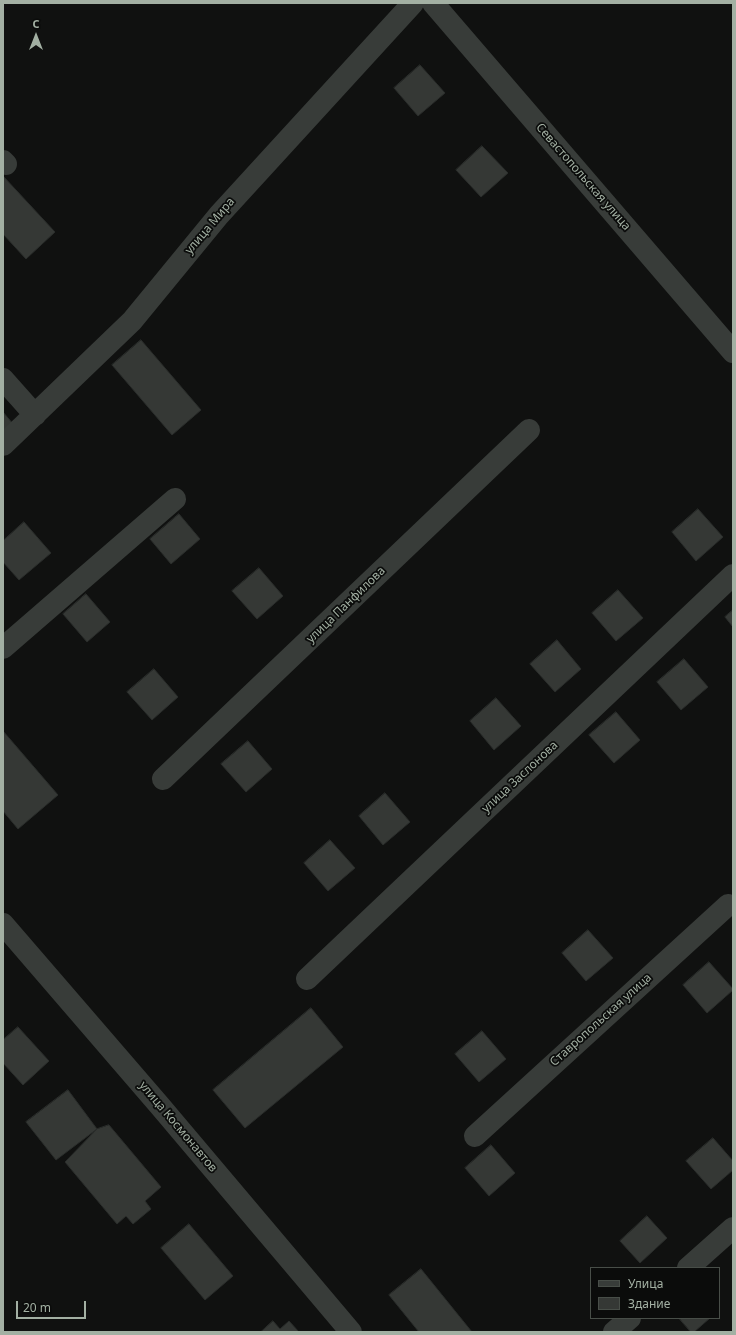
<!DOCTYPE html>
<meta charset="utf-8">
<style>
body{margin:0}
#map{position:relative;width:736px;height:1335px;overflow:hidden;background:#101110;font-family:"Noto Sans",sans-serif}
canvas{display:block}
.frame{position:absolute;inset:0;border:4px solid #a3b0a3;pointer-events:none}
.legend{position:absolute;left:590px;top:1267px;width:130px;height:52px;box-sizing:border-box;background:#0b0c0b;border:1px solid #484e48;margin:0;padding:5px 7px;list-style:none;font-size:12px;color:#a3b0a3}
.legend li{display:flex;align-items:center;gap:8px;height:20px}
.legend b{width:20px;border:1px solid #484e48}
.north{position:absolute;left:16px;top:16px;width:40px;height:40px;-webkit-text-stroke:3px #0b0c0b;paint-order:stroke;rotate:0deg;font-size:11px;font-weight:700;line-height:16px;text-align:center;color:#a3b0a3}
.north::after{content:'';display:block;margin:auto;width:14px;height:18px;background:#a3b0a3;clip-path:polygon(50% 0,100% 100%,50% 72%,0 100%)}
.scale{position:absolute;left:16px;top:1301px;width:70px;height:18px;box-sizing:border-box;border:2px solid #a3b0a3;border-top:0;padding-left:5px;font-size:12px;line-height:14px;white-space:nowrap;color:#a3b0a3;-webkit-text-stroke:3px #0b0c0b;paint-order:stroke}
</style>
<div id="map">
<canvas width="736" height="1335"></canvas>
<div class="frame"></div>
<ul class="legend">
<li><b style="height:5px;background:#383c39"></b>Улица</li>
<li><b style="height:11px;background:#353835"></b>Здание</li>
</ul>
<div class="north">С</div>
<div class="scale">20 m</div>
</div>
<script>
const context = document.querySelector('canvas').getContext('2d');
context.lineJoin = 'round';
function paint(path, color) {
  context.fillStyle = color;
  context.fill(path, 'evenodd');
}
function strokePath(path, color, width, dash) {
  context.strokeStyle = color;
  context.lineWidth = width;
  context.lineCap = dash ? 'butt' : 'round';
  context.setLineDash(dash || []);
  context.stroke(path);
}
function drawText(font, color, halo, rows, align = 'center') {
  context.font = font + ' "Noto Sans",sans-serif';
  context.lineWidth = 3.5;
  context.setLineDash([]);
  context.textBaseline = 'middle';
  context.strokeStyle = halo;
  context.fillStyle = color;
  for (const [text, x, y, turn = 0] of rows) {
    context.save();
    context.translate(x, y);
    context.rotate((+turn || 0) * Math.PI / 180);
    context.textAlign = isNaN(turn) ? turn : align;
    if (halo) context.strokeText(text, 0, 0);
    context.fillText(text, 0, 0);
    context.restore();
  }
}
const building = new Path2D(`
 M420,65L445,93L418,116L394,88Z
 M482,146L508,173L481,197L456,170Z
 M3,176L55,232L26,259L3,234Z
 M141,340L201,410L172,435L112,365Z
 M3,412L13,424L3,432Z
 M698,509L723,537L696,561L672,532Z
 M179,514L200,539L171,564L150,539Z
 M24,522L51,553L19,580L3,562V541Z
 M259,568L283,596L257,619L232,591Z
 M618,590L643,618L616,641L592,613Z
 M86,594L110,622L87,642L63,614Z
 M733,610V627L725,617Z
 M557,640L581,669L555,692L530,664Z
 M684,659L708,687L681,710L657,682Z
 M154,669L178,697L152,720L127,692Z
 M496,698L521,726L494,750L470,721Z
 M616,712L640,740L614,763L589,735Z
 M3,731L58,795L18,829L3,811Z
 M248,741L272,769L246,792L221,764Z
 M385,793L410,822L383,845L359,816Z
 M330,840L355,868L328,891L304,863Z
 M588,930L613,958L586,981L562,953Z
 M709,962L733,989V990L707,1013L683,985Z
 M311,1008L343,1047L245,1128L213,1090Z
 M18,1027L49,1061L23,1085L3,1063V1040Z
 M482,1031L506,1059L479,1082L455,1054Z
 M68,1090L97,1129L56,1160L26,1122Z
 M109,1125L161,1187L145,1201L151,1209L133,1224L126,1216L117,1224L65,1162L97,1129Z
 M713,1138L733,1161V1170L711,1189L686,1161Z
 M491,1145L515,1173L489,1196L465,1168Z
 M647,1216L667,1238L640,1263L620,1241Z
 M189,1224L233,1276L205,1300L161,1248Z
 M421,1269L472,1332H419L389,1295Z
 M679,1318H710L694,1332H691Z
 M273,1321L280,1329L289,1321L299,1332H261Z`);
paint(building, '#353835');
strokePath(building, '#2a2d2b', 1);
strokePath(new Path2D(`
 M433,3L733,352
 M3,161L6,164
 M3,379L35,415
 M3,445L132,321L219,215L413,3
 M3,648L175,499
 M163,779L529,430
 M3,924L160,1106L351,1332
 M307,979L733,575
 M475,1136L728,905
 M688,1268L733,1228
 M614,1332L630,1318`), '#383c39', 22);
drawText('12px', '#a3b0a3', '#0b0c0b', [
 ["Севастопольская улица",583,177,49],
 ["улица Мира",210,226,-50],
 ["улица Панфилова",346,605,-44],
 ["улица Заслонова",520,777,-43],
 ["Ставропольская улица",601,1020,-42],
 ["улица Космонавтов",178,1127,50]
]);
</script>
